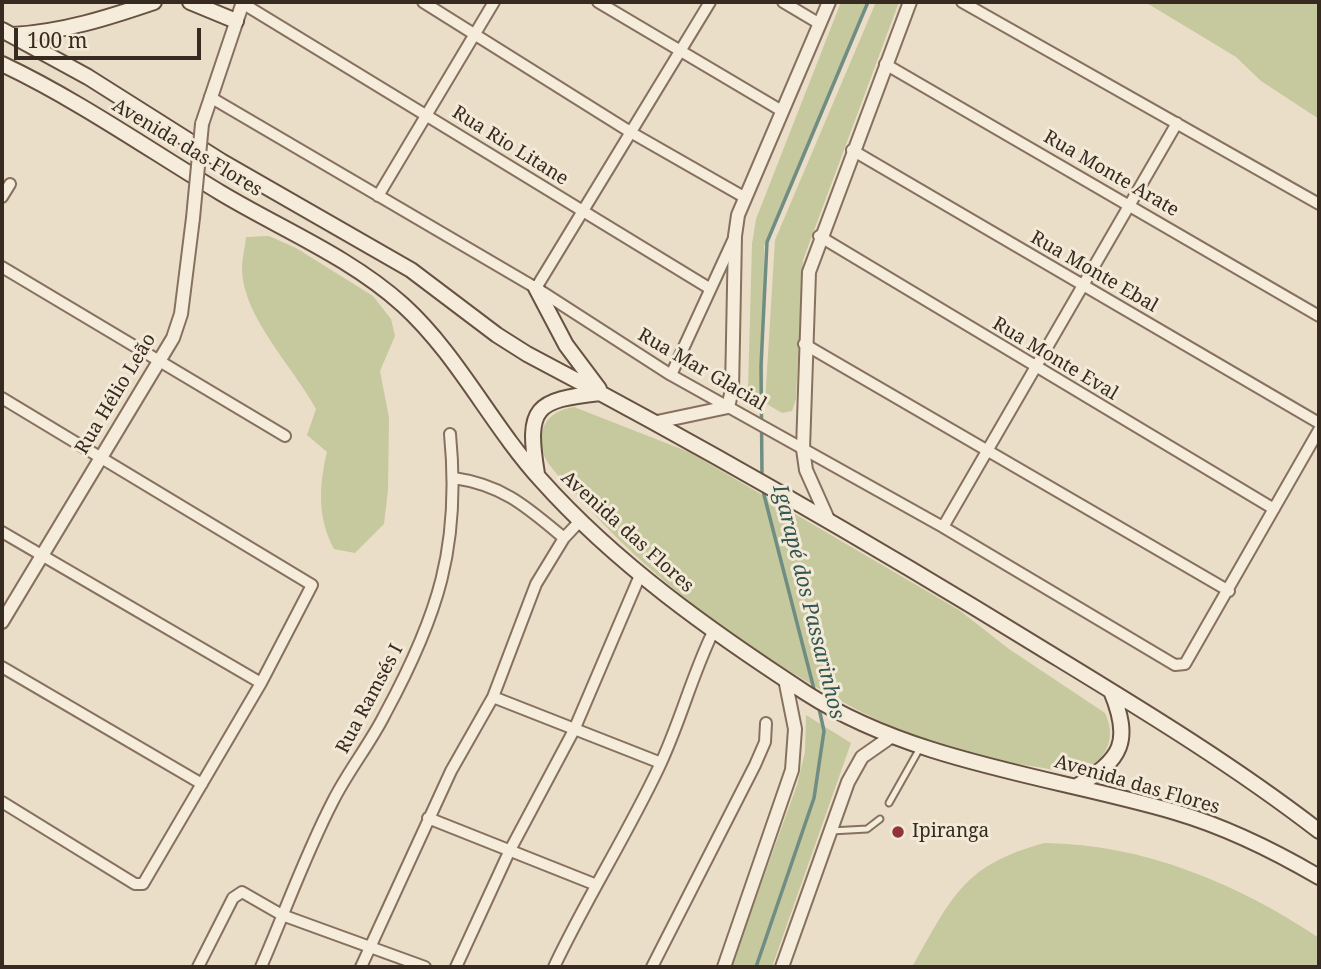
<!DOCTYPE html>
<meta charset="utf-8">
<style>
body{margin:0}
#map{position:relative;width:1321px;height:969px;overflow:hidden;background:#ebdec8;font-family:"Noto Serif",serif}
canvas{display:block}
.frame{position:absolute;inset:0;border:4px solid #372a21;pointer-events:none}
.scale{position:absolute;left:14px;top:28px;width:187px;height:32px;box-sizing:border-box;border:4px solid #372a21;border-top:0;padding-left:9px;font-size:21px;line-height:24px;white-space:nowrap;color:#372a21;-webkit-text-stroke:5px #f3e9d7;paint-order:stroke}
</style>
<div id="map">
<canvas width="1321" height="969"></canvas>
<div class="frame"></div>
<div class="scale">100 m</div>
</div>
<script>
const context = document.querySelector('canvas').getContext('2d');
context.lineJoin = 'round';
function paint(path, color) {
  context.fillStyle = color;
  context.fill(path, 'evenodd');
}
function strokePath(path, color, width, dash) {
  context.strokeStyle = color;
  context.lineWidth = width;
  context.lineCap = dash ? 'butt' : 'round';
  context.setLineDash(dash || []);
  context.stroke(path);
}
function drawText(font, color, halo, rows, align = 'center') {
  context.font = font + ' "Noto Serif",serif';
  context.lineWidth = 6;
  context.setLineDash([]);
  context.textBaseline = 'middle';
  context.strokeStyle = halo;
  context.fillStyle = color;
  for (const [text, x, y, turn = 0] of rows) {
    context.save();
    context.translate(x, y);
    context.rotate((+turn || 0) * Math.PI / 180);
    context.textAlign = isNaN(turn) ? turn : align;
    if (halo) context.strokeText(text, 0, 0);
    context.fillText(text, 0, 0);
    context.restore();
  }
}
paint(new Path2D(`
 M841,2H866L822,115L764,246L763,403L753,398L748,390L752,244L756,219Z
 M876,2H899L803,260L796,399L792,411L782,413L765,403L775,240Z
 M1145,2H1319V119L1261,81L1236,57Z
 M269,236L296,248L373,296L391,319L395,336L380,371L389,418L388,490L384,524L355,553L334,549C317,517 319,486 327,452L307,435L316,409C294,368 243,317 242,270C242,259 245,247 246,237Z
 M574,407L689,452L959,610L1009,649L1105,713C1113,730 1112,748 1097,761C1079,778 1053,769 1031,766C969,758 905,736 850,706C747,650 652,582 575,493C559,475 530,453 544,426C550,414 561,409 574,407Z
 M806,715L851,743L772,967H731L797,785L805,752Z
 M1045,843C1143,844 1239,884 1319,938V967H912C952,898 962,865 1045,843Z`), '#c6c89d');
strokePath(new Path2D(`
 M762,476L761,366L767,242L868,2
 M762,487L815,693
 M756,967L814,798L824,731L818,704`), '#708d84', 3.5);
const service = new Path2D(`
 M889,803L920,748
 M831,831L867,829L880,819`);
const minor = new Path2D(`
 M423,2L632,133L744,197
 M598,2L782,111
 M783,2L820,24
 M962,2L1319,204
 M242,3L709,288
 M885,64L1319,316
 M210,97L536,288L671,375L943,527L1175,665L1185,664L1319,430
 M852,150L1319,423
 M378,196L494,2
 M2,197L10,184
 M819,236L1274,509
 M2,267L285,436
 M536,288L710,2
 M804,344L1229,591
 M671,375L735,236
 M2,398L312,585L261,683L143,884H135L2,802
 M454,478C503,485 527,507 564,538
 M943,527L1177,123
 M2,532L261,683
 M2,667L202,784
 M493,697L661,763
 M428,818L594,884
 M198,967L233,898L242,892L282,915L425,967
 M261,967C285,912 305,855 333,801C348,771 370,744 385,714C438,616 461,546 450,434
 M361,967L451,771L493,697L536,584L564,538L580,521
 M456,967L509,852L574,730L641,573
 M554,967C586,899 627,835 659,767C680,723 692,675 713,632
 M652,967L755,765L765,742L766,723`);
const tertiary = new Path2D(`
 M202,124L243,2
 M657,422L728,407L732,390L735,236L738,215L829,2
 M827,517L806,470L803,449L809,272L910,2
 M2,622L173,338L181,314L193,218
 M724,967L792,770L795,729L785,679
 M782,967L848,782L862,757L892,736`);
const secondary = new Path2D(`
 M190,2L236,21
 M2,30L88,77L221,161L411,270L497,335L527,354C702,446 872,544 1041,648C1136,706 1231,763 1319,831
 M13,35C63,32 107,18 154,2
 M2,64C78,100 148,149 221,193C281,229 350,257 403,305C458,355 491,425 541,480C616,564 712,632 806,693C913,762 1055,777 1175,812C1226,827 1273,850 1319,877
 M536,288L566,345L599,389
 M537,474C526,407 535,400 600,393
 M1077,786C1122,760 1132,741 1111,691`);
strokePath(service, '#86715f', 9);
strokePath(minor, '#86715f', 14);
strokePath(tertiary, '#86715f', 16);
strokePath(secondary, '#675242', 18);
strokePath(service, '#f6ecdb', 5);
strokePath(minor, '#f6ecdb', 10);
strokePath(tertiary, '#f6ecdb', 12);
strokePath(secondary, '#f6ecdb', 14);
const tertiaryBridge = new Path2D(`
 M193,218L202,124`);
strokePath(tertiaryBridge, '#86715f', 16, []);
strokePath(tertiaryBridge, '#f6ecdb', 12);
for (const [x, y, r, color] of [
 [898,832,7,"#90343a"]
]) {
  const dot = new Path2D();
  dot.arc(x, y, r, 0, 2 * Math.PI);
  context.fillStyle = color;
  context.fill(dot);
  strokePath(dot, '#f3e9d7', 2.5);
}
drawText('19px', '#372a21', '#f3e9d7', [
 ["Rua Rio Litane",510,146,32],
 ["Avenida das Flores",187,148,31],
 ["Rua Monte Arate",1111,174,30],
 ["Rua Monte Ebal",1094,272,30],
 ["Rua Monte Eval",1055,359,31],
 ["Rua Mar Glacial",702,370,30],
 ["Rua Hélio Leão",116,394,-59],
 ["Avenida das Flores",627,532,42],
 ["Rua Ramsés I",370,699,-62],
 ["Avenida das Flores",1137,785,16]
]);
drawText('19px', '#372a21', '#f3e9d7', [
 ["Ipiranga",912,832]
], 'left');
drawText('italic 21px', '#315651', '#f3e9d7', [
 ["Igarapé dos Passarinhos",808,602,76]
]);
</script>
